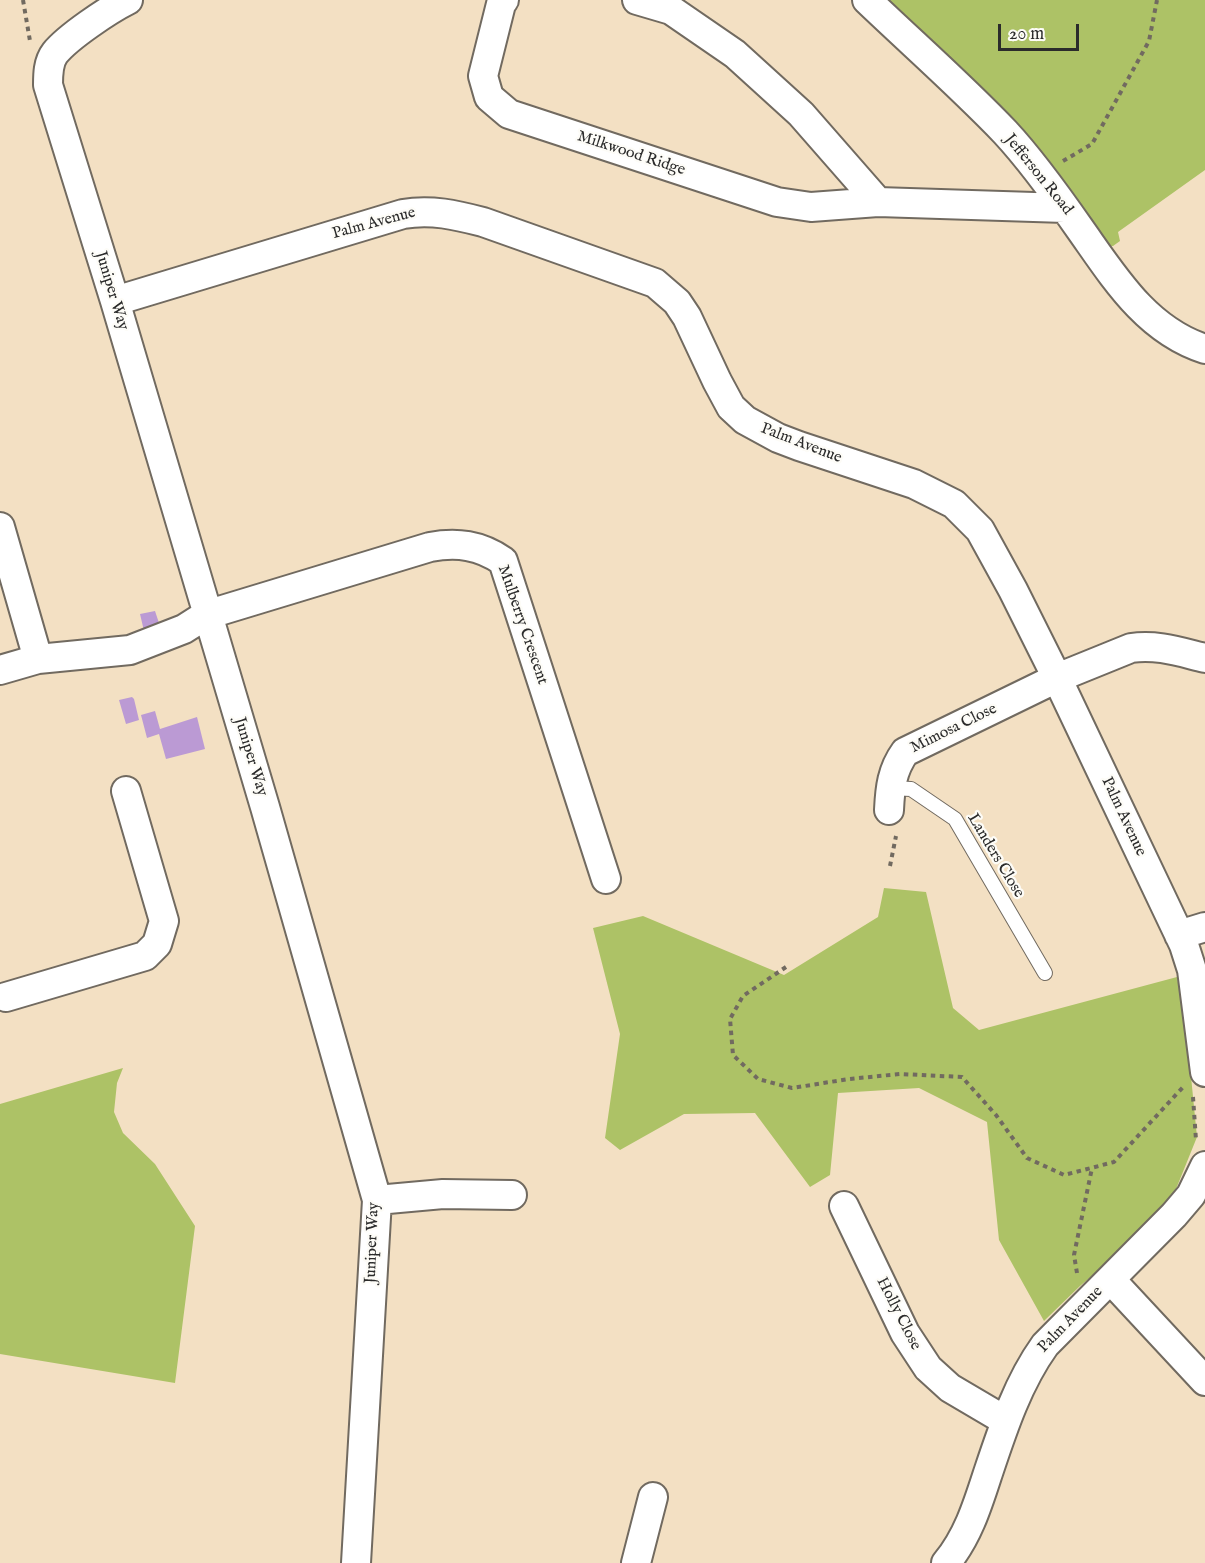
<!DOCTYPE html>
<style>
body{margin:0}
#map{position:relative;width:1205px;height:1563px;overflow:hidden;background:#f3e0c3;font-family:"IM FELL English",serif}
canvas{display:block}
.scale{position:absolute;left:998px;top:24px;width:81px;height:27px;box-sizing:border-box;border:3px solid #2b2b2b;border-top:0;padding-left:8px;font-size:18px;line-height:21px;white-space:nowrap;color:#2b2b2b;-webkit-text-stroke:4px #fdfcf7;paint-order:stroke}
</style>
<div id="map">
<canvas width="1205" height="1563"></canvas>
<div class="scale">20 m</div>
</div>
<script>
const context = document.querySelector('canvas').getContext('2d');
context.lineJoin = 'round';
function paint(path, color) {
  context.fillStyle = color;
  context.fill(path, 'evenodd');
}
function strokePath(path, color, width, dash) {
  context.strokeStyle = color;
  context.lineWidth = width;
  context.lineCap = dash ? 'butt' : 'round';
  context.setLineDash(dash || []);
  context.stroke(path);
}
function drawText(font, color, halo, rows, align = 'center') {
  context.font = font + ' "IM FELL English",serif';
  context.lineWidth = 4.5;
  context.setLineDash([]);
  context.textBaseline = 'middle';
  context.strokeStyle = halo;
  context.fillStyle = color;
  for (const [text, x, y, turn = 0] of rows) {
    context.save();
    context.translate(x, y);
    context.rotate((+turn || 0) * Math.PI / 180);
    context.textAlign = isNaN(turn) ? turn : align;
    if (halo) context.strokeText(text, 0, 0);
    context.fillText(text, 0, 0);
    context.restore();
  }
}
paint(new Path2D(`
 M884,0H1205V170L1118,232L1120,241L1113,246H1108Z
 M884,888L926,892L953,1008L979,1030L1177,977L1187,1036L1197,1137L1176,1189L1132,1242L1080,1286L1044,1321L999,1240L987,1122L919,1088L838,1093L830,1175L810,1187L755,1113L684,1114L620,1150L605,1138L620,1034L593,928L643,916L784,975L878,917Z
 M123,1068L117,1083L114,1112L123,1133L155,1164L195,1226L175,1383L0,1354V1104Z`), '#adc266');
paint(new Path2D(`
 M155,611L160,626L144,631L140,614Z
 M132,697L134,699L139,720L126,724L119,700Z
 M155,711L160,729L197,717L205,749L166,759L159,734L147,738L141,715Z`), '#bb9ad4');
const lane = new Path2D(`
 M890,788L911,789L955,819L1045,973`);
const street = new Path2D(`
 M128,0C108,10 68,37 55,53C48,62 48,75 48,85L115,301L265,807L377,1200L356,1563
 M504,0L501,4L483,76L489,97L509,114L777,202L811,207L878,202L1065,208
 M637,0L671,10L735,54L801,114L878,202
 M867,0C913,44 961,86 1005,132C1032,161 1057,196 1080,229C1114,277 1146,330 1205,349
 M115,301L403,214C431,209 456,215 483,222L655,283L677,302L687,317L717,381L731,407L745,420L778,438L799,446L914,484L954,504L980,530L1013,590L1057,678L1184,945L1192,970L1205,1072
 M0,527L38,659
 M0,670L38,659L130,650L184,629L206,615L430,547C457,542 480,545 503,561L606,879
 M889,810C890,788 892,770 905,752L1057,678L1131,648C1157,644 1180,652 1205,658
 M1179,935L1205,927
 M6,997L145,956L157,944L164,921L126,791
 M377,1200L443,1194L512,1195
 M844,1206L905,1333L928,1368L950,1388L1006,1421
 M1111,1280L1205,1381
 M636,1563L653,1497
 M946,1563C967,1538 977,1507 987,1476C1002,1431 1017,1384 1045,1345L1174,1215L1191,1195L1205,1166`);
strokePath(lane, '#716a60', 16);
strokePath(street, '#716a60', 32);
strokePath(new Path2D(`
 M23,0L30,41
 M1063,161L1092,144L1149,41L1157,0
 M890,866L896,836
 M786,967L743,996L730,1019L733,1055L758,1079L792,1088L849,1079L900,1074L962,1077L996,1115L1027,1158L1064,1175L1114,1162L1184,1086
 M1193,1097L1196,1140
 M1077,1273L1074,1255L1092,1168`), '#716a60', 4, [4.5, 4.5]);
strokePath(lane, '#fff', 14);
strokePath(street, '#fff', 28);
drawText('16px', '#2b2b2b', '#fdfcf7', [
 ["Milkwood Ridge",631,154,18],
 ["Jefferson Road",1038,175,51],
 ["Palm Avenue",374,224,-15],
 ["Juniper Way",111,291,73],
 ["Palm Avenue",801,444,21],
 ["Mulberry Crescent",522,625,71],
 ["Mimosa Close",954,729,-26],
 ["Juniper Way",250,757,73],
 ["Palm Avenue",1123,817,65],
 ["Landers Close",995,856,59],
 ["Juniper Way",373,1243,-88],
 ["Holly Close",898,1314,63],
 ["Palm Avenue",1071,1320,-46]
]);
</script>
